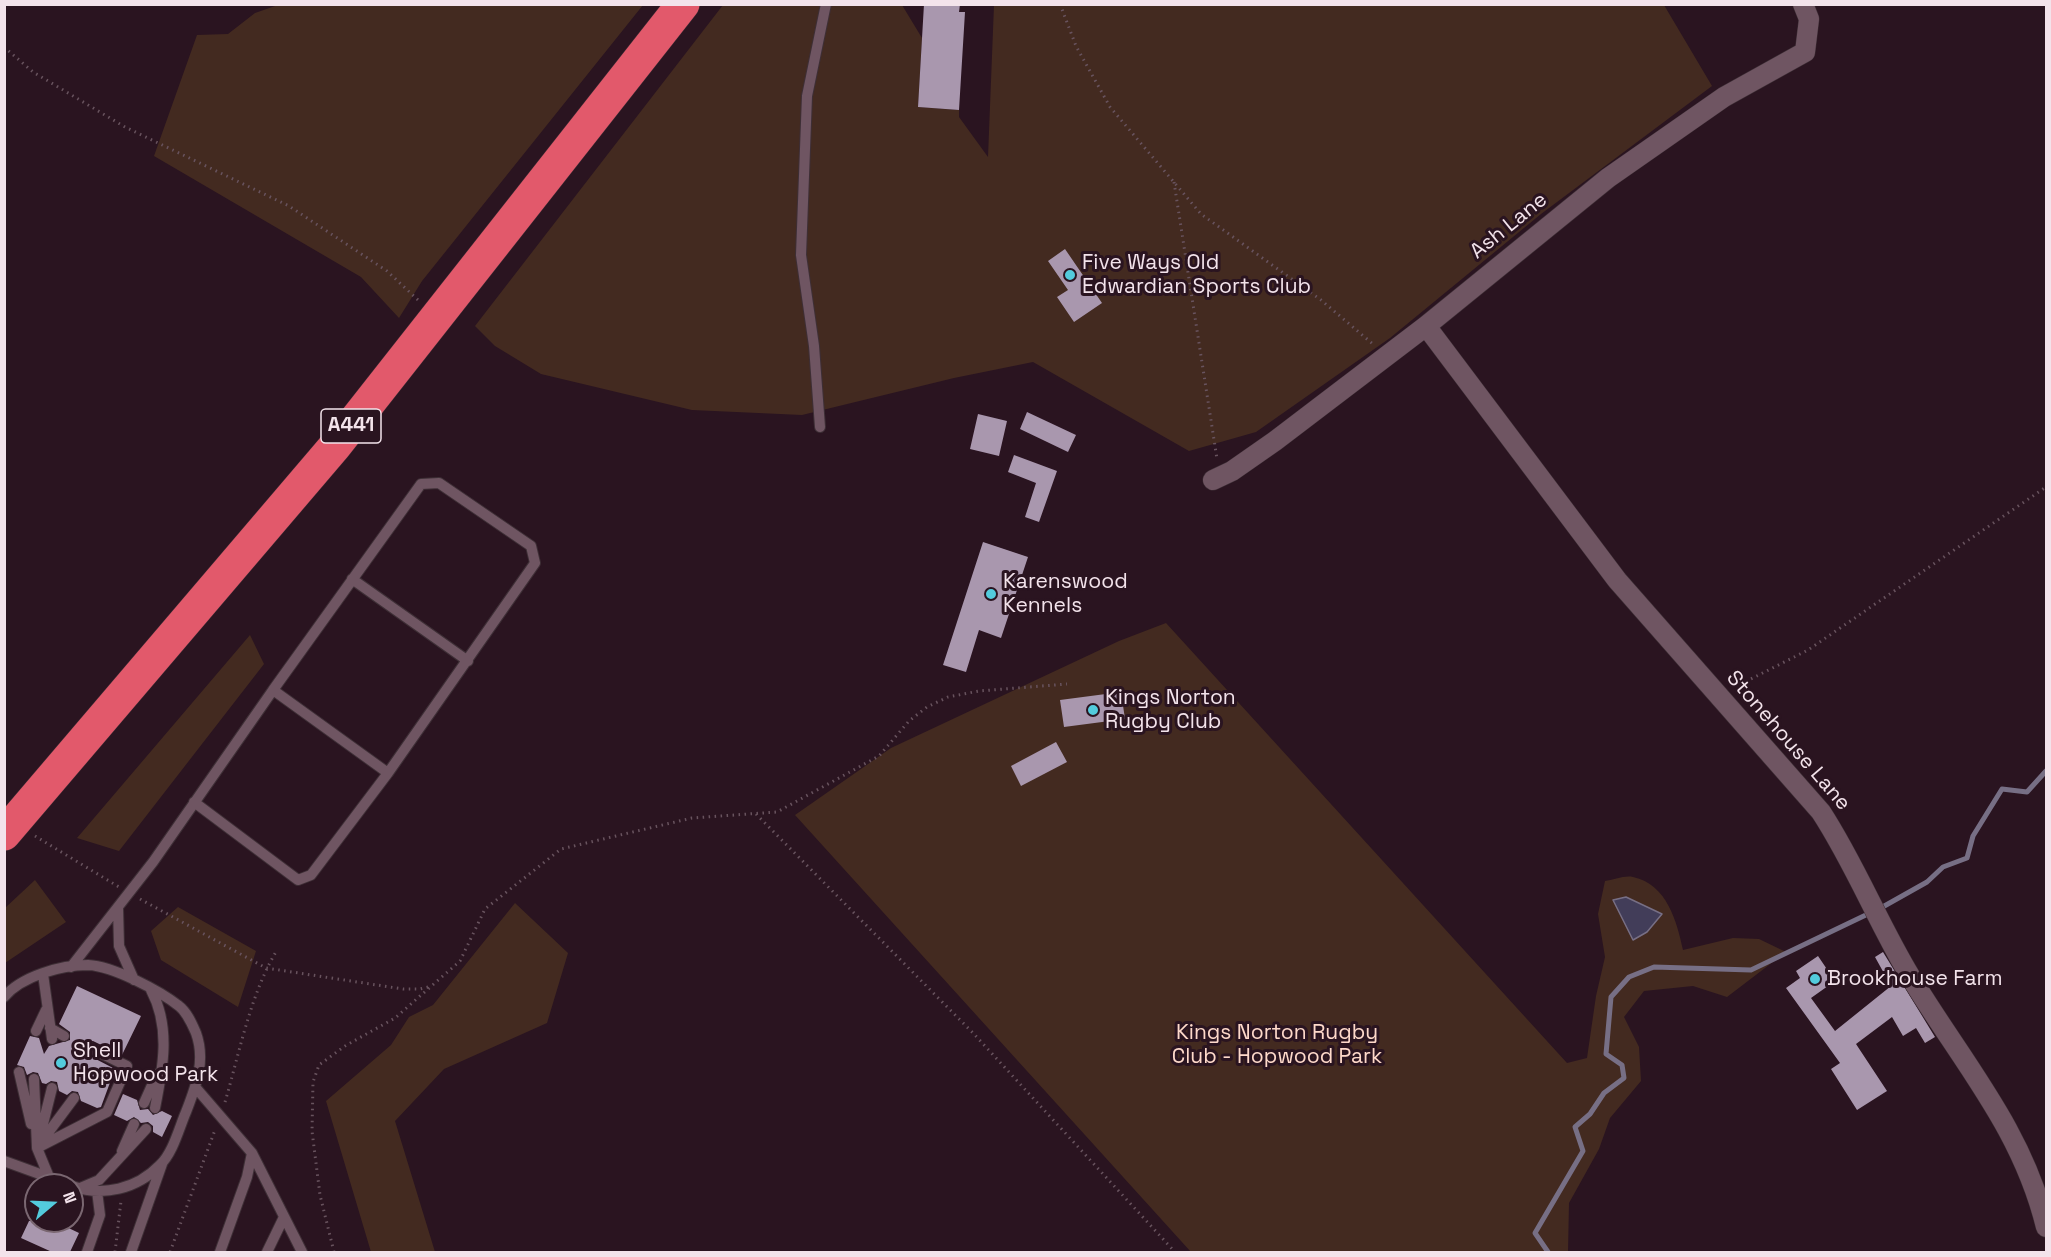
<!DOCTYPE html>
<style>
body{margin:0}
#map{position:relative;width:2051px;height:1257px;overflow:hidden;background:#2a1420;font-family:"Space Grotesk",sans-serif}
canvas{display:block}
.frame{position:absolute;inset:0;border:6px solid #f3e3eb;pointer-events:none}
.north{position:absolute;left:24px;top:1173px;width:60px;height:60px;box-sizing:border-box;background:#2a1420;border:2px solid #7a6771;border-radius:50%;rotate:71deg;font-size:16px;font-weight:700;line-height:24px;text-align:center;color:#f3e3eb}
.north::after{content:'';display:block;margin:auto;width:21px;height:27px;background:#53cbdc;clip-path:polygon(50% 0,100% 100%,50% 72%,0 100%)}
</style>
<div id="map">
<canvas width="2051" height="1257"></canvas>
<div class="frame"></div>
<div class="north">N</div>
</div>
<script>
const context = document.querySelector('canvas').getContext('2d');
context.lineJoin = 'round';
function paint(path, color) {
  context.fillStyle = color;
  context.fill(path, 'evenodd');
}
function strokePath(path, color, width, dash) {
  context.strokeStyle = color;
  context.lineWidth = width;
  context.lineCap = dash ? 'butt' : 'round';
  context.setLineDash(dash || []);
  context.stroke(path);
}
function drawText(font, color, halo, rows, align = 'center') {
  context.font = font + ' "Space Grotesk",sans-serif';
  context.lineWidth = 6;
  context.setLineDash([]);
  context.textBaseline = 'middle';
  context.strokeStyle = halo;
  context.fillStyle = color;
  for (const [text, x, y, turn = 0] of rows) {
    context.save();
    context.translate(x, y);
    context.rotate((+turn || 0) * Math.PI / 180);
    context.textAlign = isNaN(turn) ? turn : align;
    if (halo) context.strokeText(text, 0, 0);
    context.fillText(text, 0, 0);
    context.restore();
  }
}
paint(new Path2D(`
 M278,5V4L643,5L422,281L399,318L361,277L154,156L197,35L228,34L255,13Z
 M723,5H902L922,38L918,107L959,110V117L988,157L994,5H1664L1712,86L1541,214L1390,338L1256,432L1189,451L1033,362L954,378L802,415L692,410L541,374L495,346L475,326Z
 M1166,623L1567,1063L1587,1058L1596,996L1605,957L1598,914L1605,881C1613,880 1625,875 1633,877C1667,884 1677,922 1683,950L1733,938L1759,939L1786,952L1727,997L1693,986L1644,991L1624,1017L1639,1047L1641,1081L1610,1118L1599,1149L1569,1203L1568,1252H1191L795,815L891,748L1119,641Z
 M250,635L264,664L119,851L77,838Z
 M35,880L66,922L5,963V908Z
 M515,903L568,953L547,1023L444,1069L395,1121L435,1252H371L326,1101L391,1045L409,1017L433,1005Z
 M178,907L256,951L238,1007L161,960L151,931Z`), '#432a20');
const water = new Path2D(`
 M1626,897L1662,914L1647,932L1633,940L1613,900Z`);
paint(water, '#423d59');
strokePath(water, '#776f85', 1.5);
strokePath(new Path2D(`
 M1879,909L1927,882L1943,867L1967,858L1973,836L2002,789L2027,792L2046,771
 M1548,1252L1535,1233L1583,1151L1575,1127L1590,1114L1604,1093L1624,1078L1622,1065L1606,1054L1611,997L1629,977L1654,967L1751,970L1870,913`), '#776f85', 5);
paint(new Path2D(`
 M924,4H960L959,12H965L959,110L918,107Z
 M1065,249L1102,303L1074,322L1057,297L1068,290L1048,261Z
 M1027,412L1076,435L1068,452L1020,429Z
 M978,414L1007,421L999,456L970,449Z
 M1014,455L1057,471L1039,522L1025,517L1036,483L1008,472Z
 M983,542L1028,557L1001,638L979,630L966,672L943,665Z
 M1121,692L1125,719L1064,727L1060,700Z
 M1056,742L1067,762L1021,786L1011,766Z
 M1883,952L1935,1037L1925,1043L1916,1028L1903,1036L1892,1017L1856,1044L1887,1091L1857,1110L1831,1069L1840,1063L1786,988L1800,978L1796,971L1818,956L1835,981L1811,998L1835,1031L1891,986L1875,957Z
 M77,986L141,1016L122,1055L93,1041L86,1042L83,1045L86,1054L115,1069L101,1107L97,1108L81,1101L78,1092L72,1091L67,1095L59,1091L57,1082L51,1081L46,1084L42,1083L38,1073L33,1072L27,1075L24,1067L17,1065L30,1036L39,1038L44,1054L49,1046L70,1040V1032L59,1024Z
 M123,1094L137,1100L140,1110L148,1109L153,1115L162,1111L172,1116L162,1137L153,1132V1126L148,1122L141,1123L134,1117L127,1121L114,1115Z
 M29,1221H54L79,1233L70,1252H52L21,1238Z`), '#a997ae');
const lane = new Path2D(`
 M820,427L814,346L801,255L807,96L826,4
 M352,579L468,661
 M273,690L421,484L439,483L531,546L535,563L388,773
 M118,907L119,946L134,980
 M71,967L153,862L273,690L388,773L311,875L298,880L194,802
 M43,974L52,1039
 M151,990C171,1027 163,1068 155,1108
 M4,997C22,976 61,965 88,965C113,966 160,991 179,1006C187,1012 192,1024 196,1033C206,1061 196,1086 186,1112C179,1128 173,1153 160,1165C137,1189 103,1197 72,1186
 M50,1028L64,1036
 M36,1031L46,1010
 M19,1072L31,1124
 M34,1079L37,1148L49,1177
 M196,1088L252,1153L302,1252
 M144,1103L157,1074
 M40,1136L52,1088
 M39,1145L74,1098
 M37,1148L107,1112L127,1066L90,1048
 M122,1151L134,1124
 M4,1161L70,1185
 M80,1188L99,1180L146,1129
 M87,1252L100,1215L97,1191
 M131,1252L162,1164
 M220,1252L247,1177L252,1153
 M267,1252L284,1217`);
const street = new Path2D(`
 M1426,326L1617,580L1821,812C1855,864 1878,923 1910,976C1961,1061 2022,1128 2046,1227
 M1213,480L1232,471L1275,441L1426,326L1608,178L1724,97L1805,52L1809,19L1803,4`);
const highway = new Path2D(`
 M4,834L335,446L683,4`);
strokePath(lane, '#3e2f36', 12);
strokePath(street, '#3e2f36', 21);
strokePath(highway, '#3e2f36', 34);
strokePath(new Path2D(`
 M1060,4L1076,46L1110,107L1201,214L1321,300L1374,345
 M4,47L33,72L125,127L289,206L387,271L418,300
 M1174,182L1217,459
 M1735,687L1808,650L2046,487
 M756,814L973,1033L1175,1252
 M35,836L119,887
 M140,899L266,968L403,989H420L432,986
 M225,1102C240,1051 250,995 277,950
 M115,1252L121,1201
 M170,1252L215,1130
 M334,1252L320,1195L312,1131L313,1082L319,1065L345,1046L395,1018L460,961L485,909L561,849L692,818L777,812L879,756L909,721L927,707L948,697L979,691L1067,684`), '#68535e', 3, [1.5, 4.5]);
strokePath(lane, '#6f5562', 10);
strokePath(street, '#6f5562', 20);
strokePath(highway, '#e2596b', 33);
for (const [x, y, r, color] of [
 [1070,275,6,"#53cbdc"],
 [991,594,6,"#53cbdc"],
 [1093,710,6,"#53cbdc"],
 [1815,979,6,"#53cbdc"],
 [61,1063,6,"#53cbdc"]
]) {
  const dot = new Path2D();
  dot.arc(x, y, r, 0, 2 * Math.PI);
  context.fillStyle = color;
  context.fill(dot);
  strokePath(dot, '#2a1420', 2);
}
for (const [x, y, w] of [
 [351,426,60]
]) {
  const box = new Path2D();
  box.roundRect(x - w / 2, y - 17, w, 34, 4.5);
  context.fillStyle = '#2a1420';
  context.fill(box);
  strokePath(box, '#f3e3eb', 1.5);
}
drawText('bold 20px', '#f3e3eb', null, [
 ["A441",351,426]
]);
drawText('21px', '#f3e3eb', '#2a1420', [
 ["Ash Lane",1509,226,-39],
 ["Stonehouse Lane",1788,741,49]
]);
drawText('21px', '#f3e3eb', '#2a1420', [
 ["Five Ways Old",1082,263],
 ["Edwardian Sports Club",1082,287],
 ["Karenswood",1003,582],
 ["Kennels",1003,606],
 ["Kings Norton",1105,698],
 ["Rugby Club",1105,722],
 ["Brookhouse Farm",1827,979],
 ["Shell",73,1051],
 ["Hopwood Park",73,1075]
], 'left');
drawText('21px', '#fed9ca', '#2a1420', [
 ["Kings Norton Rugby",1277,1033],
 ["Club - Hopwood Park",1277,1057]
]);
</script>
